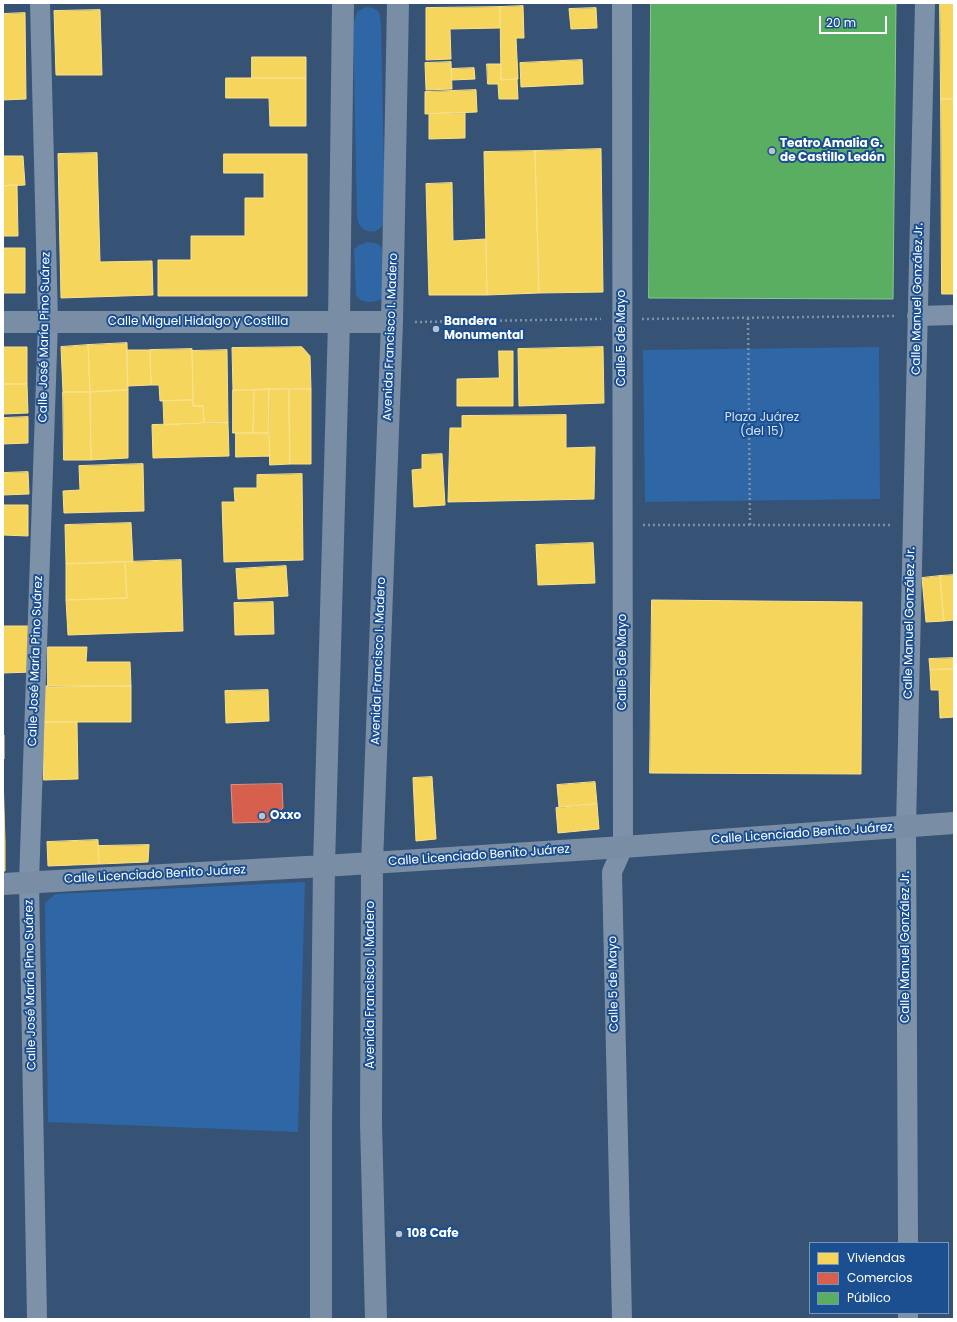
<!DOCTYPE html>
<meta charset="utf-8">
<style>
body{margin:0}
#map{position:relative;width:957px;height:1322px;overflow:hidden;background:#365274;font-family:Poppins,sans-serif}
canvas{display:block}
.frame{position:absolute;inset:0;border:4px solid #fff;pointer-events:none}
.legend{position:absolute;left:809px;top:1242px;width:140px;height:72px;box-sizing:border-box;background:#1b4f8f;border:1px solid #7695bc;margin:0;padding:5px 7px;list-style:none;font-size:12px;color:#fff}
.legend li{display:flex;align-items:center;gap:8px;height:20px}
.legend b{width:20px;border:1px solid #7695bc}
.scale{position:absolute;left:819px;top:16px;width:68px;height:18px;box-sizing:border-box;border:2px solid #fff;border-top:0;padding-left:5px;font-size:12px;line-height:14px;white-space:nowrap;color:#fff;-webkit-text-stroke:3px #1b4f8f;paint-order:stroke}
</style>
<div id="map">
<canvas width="957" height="1322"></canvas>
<div class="frame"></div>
<ul class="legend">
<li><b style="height:11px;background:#f6d55c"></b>Viviendas</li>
<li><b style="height:11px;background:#d6604d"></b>Comercios</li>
<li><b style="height:11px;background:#5aae61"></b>Público</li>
</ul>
<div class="scale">20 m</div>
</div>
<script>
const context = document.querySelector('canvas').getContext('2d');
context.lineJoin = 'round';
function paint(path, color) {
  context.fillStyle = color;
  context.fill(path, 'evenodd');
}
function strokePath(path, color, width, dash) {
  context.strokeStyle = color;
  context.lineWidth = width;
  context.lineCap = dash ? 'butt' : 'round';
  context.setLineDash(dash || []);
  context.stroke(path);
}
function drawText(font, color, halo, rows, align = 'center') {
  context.font = font + ' Poppins,sans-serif';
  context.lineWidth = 4;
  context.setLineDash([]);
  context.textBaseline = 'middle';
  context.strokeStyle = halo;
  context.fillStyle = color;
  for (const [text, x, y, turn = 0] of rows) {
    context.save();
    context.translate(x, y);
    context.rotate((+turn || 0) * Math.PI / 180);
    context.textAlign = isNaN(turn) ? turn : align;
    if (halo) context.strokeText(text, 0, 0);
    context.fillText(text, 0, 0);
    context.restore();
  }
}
paint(new Path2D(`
 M366,7C380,8 380,12 381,25L385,218C382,237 359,236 357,217L353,25L357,12Z
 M367,242C373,243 380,242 382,249L384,292L382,299C372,303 362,304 356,295L354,250L357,246Z
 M879,347L880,499L645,502L643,350Z
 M305,882L298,1132L48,1122L45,903L55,894Z`), '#2f66a5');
const homes = new Path2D(`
 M940,3H954V99H941Z
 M523,6L524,38H516L518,79L501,80L500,7Z
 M500,7V28L450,29L451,59L426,60V8Z
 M596,8L597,28L571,29L569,9Z
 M100,10L102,75H56L54,11Z
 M25,13L26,99L3,100V14Z
 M252,57H306V78H252Z
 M582,60L583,84L521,87L520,63Z
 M451,62L452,89L426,90L425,63Z
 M487,64H501V80L517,79L518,99H499L498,84H488Z
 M474,68L475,79L452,80L451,69Z
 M226,78H306V126H270L269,98H226Z
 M476,90L477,112L425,114V92Z
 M941,99H954V294H942Z
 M465,113V138L429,139V114Z
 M601,149L603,292L539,293L535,151Z
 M535,151L539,293L487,295L484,152Z
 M97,153L100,262L152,261L153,295L61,298L58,154Z
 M224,154H307V296H158V260H191V236H245V198H264V173H224Z
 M3,156H23L25,185L3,186Z
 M452,183L453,241L486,239L487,295H429L426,184Z
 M17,185L18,236H3V186Z
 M3,248H25V293H3Z
 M127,343L128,390L90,392L88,345Z
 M88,345L90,392H63L61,347Z
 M3,347H27V384H3Z
 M302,347L310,356L311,389L233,390L232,348Z
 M603,347L604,403L519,406L518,349Z
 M192,349L193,400L160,401L159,385H151L150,350Z
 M127,350H150L151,385L128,386Z
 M227,350L228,423H204L203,406H193L192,351Z
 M499,351H513V406H457V379L499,378Z
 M3,384H27L28,413L3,414Z
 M269,389V433H253L254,390Z
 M269,389H289L290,464L270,465Z
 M289,389H311V464H290Z
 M128,390V458L91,460L90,392Z
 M233,390H254L253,433H233Z
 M63,392H90L91,460H64Z
 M193,400V406H203L204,423L164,425L163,401Z
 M566,415V448L595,447L594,499L448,502L450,428H462V416Z
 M28,417V443L3,444V418Z
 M228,423L229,456L153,458L152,425Z
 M236,433H269L270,456L236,457Z
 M442,454L445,505L414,507L412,470L422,469V455Z
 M143,464L144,511L64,513L63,491L80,490L79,466Z
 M28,472L29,494L3,495V473Z
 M302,474L303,560L224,562L222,502H235L234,488H257V475Z
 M3,505H28V536L3,535Z
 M131,523L133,562L66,564L65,525Z
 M593,543L595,583L538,585L536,545Z
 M181,560L183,631L68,635L66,600L127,598L125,562Z
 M125,562L127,598L66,600V564Z
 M286,566L288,596L238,599L236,569Z
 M954,575V620L944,621L940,576Z
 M940,576L944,621L926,622L922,578Z
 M652,600L862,602L861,774L650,773Z
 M273,602L274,634L235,635L234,603Z
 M3,626H33L32,672L3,673Z
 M48,647H87L86,662H130L131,686L48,687Z
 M954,658V669L930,670L929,659Z
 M954,669V717L940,718L939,690H931L930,670Z
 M43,686H131V722H43Z
 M268,690L269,721L226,723L225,691Z
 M43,722H77L78,779L44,780Z
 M3,735H4V759H3Z
 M3,774L5,842H3Z
 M432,777L436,839L416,841L413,778Z
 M595,782L597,804L559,807L557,785Z
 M597,804L599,829L558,833L556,808Z
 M98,840L99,864L48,866L47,842Z
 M3,842H5V871H3Z
 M149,845L148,862L99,864L98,846Z`);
paint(homes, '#f6d55c');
strokePath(homes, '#f9e28d', 1);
const shops = new Path2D(`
 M282,784L283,808L269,822L233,823L231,785Z`);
paint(shops, '#d6604d');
strokePath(shops, '#e29082', 1);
const public = new Path2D(`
 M651,3L896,4L893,299L649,298Z`);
paint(public, '#5aae61');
strokePath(public, '#8cc690', 1);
strokePath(new Path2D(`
 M748,318L750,525
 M642,319L895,316
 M415,322L601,319
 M643,525H892`), '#7d92a8', 2.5, [2, 3]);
strokePath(new Path2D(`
 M622,3L623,847L612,872L622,1319
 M917,316L954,315
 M908,1243L906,826L925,3
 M908,1313V1319
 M37,1319L29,882L48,322L40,3`), '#7d92a8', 20);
strokePath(new Path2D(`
 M3,322H392
 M3,884L324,866L623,847L954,823
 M321,1319V1123L324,866L339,322L343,3
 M376,1319L371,1123L372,863L392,322L398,3`), '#798da4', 22);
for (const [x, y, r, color] of [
 [772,151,4,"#b9c2ce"],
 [436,329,4,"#b9c2ce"],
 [262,816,4,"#b9c2ce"],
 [399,1234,4,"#b9c2ce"]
]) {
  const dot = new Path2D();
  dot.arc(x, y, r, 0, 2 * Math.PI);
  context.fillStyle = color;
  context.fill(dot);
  strokePath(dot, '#1b4f8f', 1.5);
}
drawText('bold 12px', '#fff', '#1b4f8f', [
 ["Teatro Amalia G.",780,144],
 ["de Castillo Ledón",780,158],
 ["Bandera",444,322],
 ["Monumental",444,336],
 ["Oxxo",270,816],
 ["108 Cafe",407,1234]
], 'left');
drawText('12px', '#fff', '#1b4f8f', [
 ["Calle Manuel González Jr.",918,299,-89],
 ["Calle Miguel Hidalgo y Costilla",198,322],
 ["Calle José María Pino Suárez",45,337,-89],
 ["Avenida Francisco I. Madero",391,337,-88],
 ["Calle 5 de Mayo",622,338,-90],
 ["Calle Manuel González Jr.",910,623,-89],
 ["Calle José María Pino Suárez",36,661,-88],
 ["Avenida Francisco I. Madero",379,661,-88],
 ["Calle 5 de Mayo",623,662,-90],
 ["Calle Licenciado Benito Juárez",802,834,-4],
 ["Calle Licenciado Benito Juárez",479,856,-4],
 ["Calle Licenciado Benito Juárez",155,875,-3],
 ["Calle Manuel González Jr.",906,947,-90],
 ["Calle 5 de Mayo",614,984,-91],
 ["Calle José María Pino Suárez",31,985,-91],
 ["Avenida Francisco I. Madero",371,985,-90]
]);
drawText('12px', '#cfe3fa', '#1b4f8f', [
 ["Plaza Juárez",762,418],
 ["(del 15)",762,432]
]);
</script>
